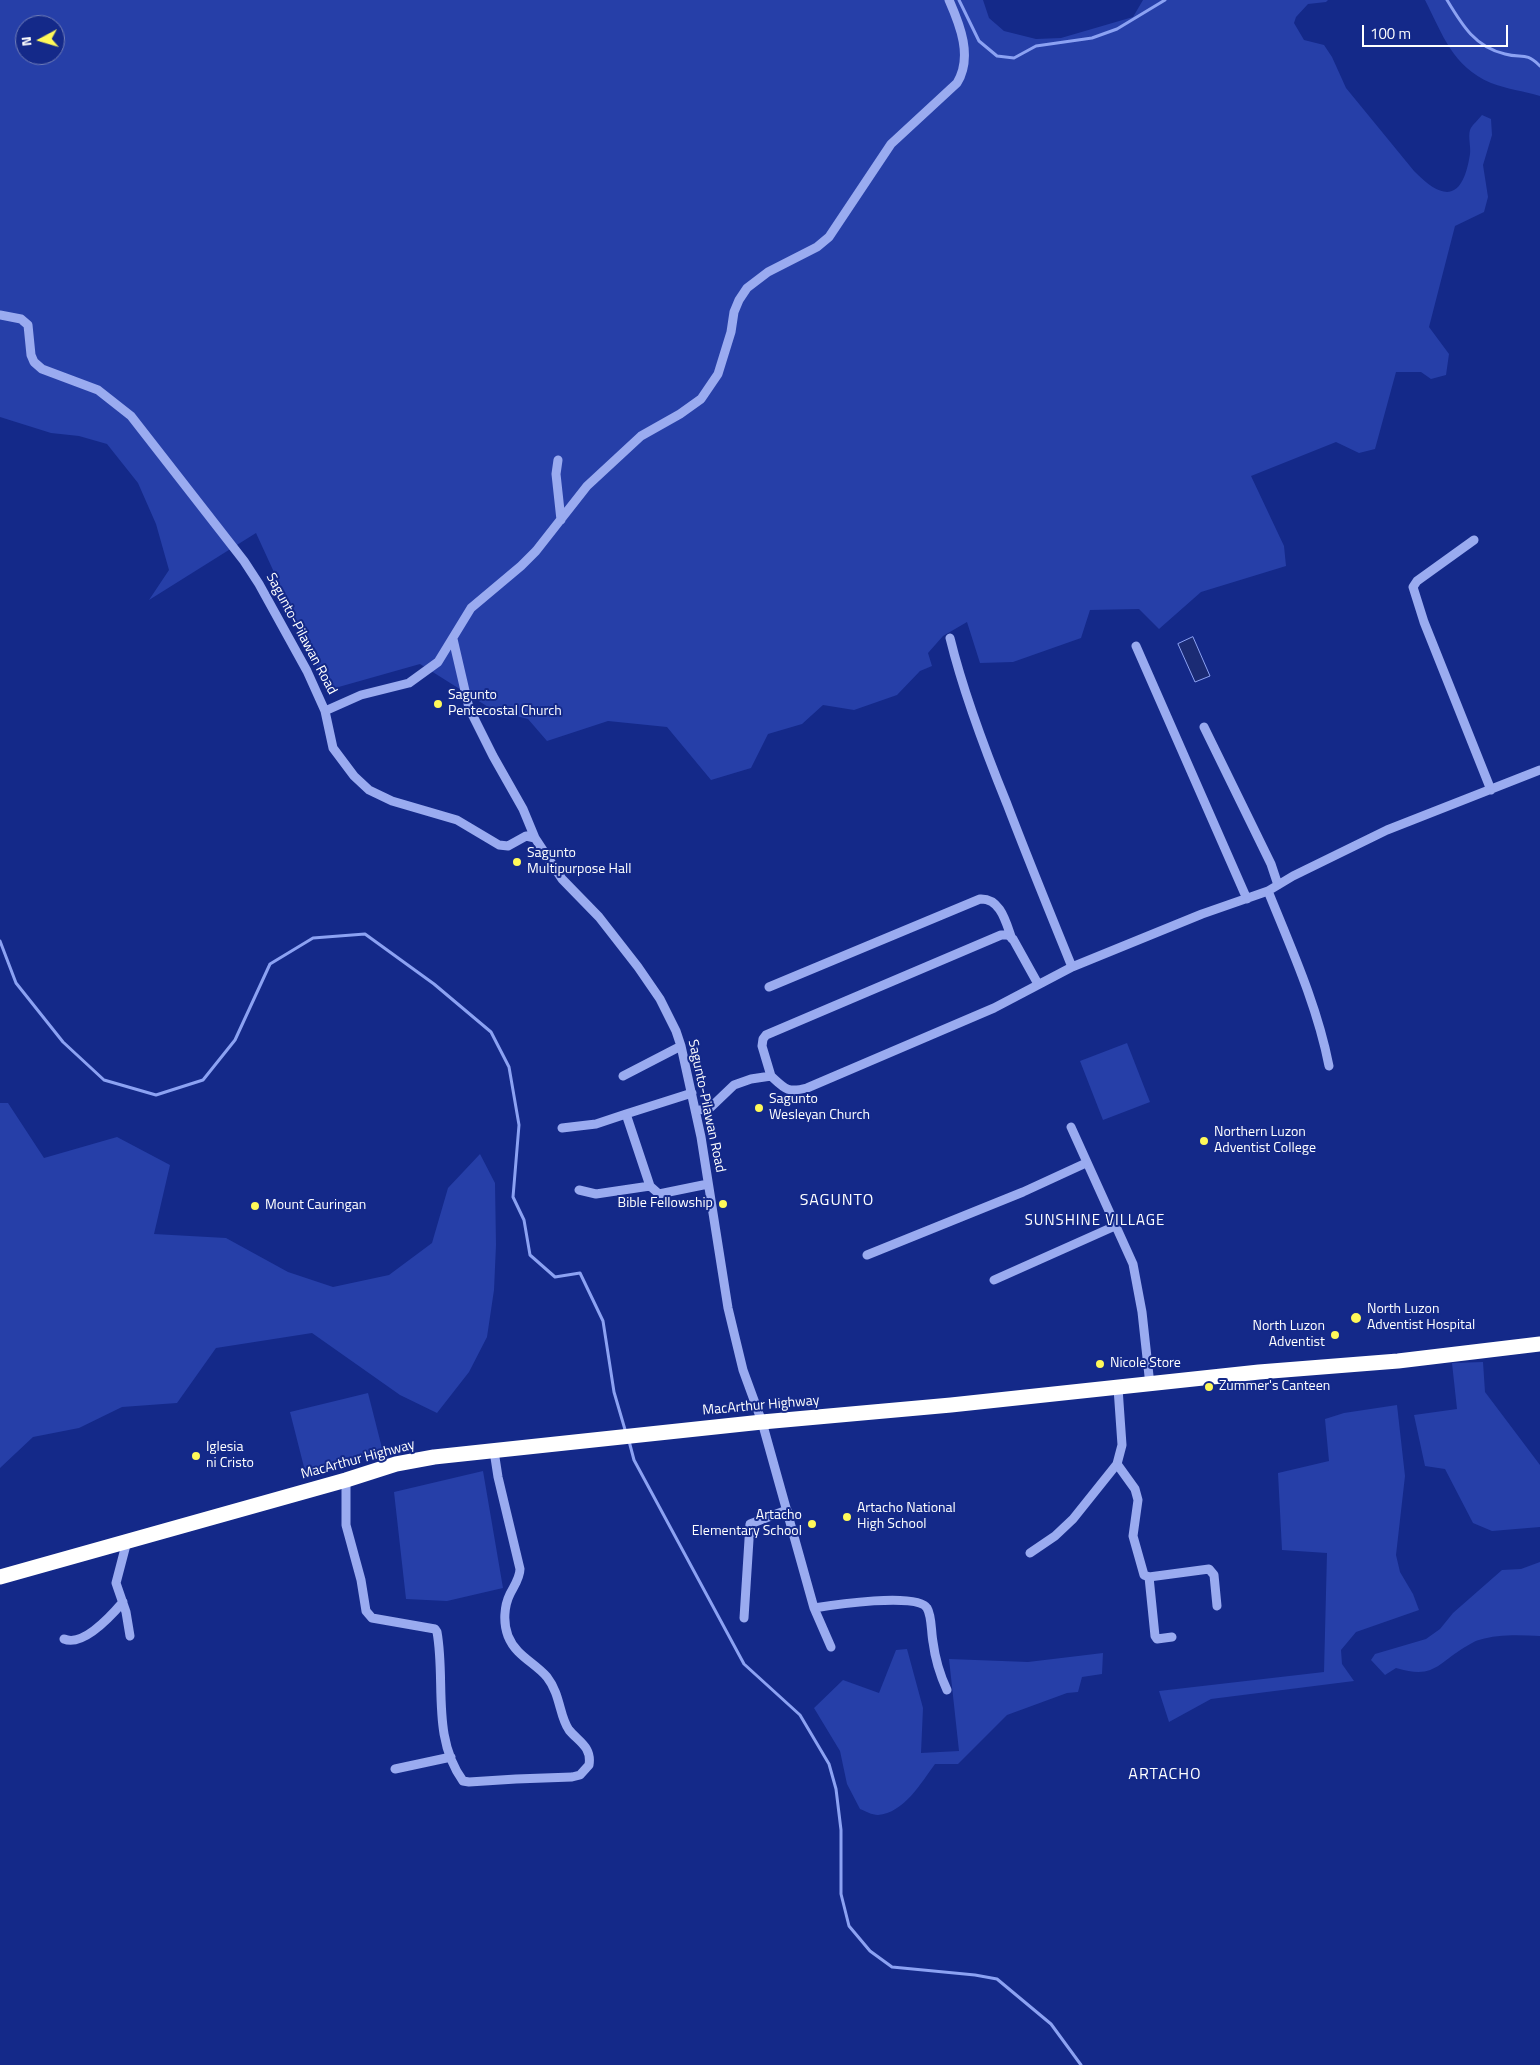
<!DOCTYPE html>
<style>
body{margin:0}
#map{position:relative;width:1540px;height:2065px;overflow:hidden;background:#142989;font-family:"Titillium Web",sans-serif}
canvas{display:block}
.north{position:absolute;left:15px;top:15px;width:50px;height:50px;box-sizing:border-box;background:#142989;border:1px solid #727fb8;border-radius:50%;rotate:264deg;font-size:14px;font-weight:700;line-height:20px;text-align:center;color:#fff}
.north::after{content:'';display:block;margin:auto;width:18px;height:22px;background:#fff959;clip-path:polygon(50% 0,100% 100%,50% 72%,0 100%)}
.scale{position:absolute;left:1362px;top:25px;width:146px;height:22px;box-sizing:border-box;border:2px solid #fff;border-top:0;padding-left:6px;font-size:15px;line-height:18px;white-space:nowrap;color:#fff;-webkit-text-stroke:4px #142989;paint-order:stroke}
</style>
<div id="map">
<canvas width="1540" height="2065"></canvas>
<div class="north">N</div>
<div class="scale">100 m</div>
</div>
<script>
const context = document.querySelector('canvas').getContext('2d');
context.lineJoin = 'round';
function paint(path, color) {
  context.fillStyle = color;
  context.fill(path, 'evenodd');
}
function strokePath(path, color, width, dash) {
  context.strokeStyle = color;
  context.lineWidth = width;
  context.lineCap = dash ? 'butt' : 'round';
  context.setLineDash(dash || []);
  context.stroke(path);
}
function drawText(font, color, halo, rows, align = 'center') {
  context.font = font + ' "Titillium Web",sans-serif';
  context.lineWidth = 4;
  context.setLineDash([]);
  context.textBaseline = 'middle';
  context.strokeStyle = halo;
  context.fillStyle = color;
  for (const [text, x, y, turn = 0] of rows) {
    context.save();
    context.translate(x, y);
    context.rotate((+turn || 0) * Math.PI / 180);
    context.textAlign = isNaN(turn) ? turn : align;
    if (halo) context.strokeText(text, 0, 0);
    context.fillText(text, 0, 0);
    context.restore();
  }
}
paint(new Path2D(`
 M0,0H983L989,18L1004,31L1036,39L1061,38L1133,17L1143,0H1328L1326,2L1308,4L1296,17L1294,23L1304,40L1324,45L1332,57L1346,88L1414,171C1445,203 1463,199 1470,154C1471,147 1468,137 1470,130C1472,125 1479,119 1482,115L1491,119L1492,135L1483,165L1488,197L1484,212L1455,226L1429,327L1449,354L1446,375L1431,379L1421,372H1396L1375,449L1359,453L1336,442L1251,476L1284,546L1286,566L1201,592L1159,629L1139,609L1090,610L1081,638L1013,662L980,663L967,622L943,636L928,653L932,666L920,671L897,695L854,710L823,705L802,724L768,734L751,768L711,780L667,727L608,721L547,741L528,719L493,710L420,664L328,690L256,533L149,600L169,570L156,524L138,483L107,444L79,436L51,433L0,417ZM25,25H55V55H25Z
 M1425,0H1540V96C1524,91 1506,89 1491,83C1452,66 1443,35 1425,0Z
 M1127,1043L1150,1102L1103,1120L1080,1061Z
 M0,1103H8L44,1158L117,1137L170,1165L154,1234L226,1238L288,1272L333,1287L389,1275L432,1243L448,1188L480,1154L495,1183L496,1245L494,1290L487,1337L469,1372L437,1413L400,1395L312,1333L216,1348L177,1403L122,1407L79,1428L33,1437L0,1468Z
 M1483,1362L1485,1392L1540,1465V1527L1492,1531L1473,1523L1445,1469L1425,1466L1414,1415L1457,1409L1452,1363Z
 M368,1393L383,1452L305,1471L290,1412Z
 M1397,1405L1405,1476L1396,1555L1400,1572L1413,1594L1419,1610L1356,1632L1341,1650L1342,1664L1354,1681L1211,1699L1169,1722L1159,1691L1324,1672L1327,1553L1282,1550L1278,1473L1329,1461L1325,1419L1344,1413Z
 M483,1471L503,1588L447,1601L406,1599L394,1492Z
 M1540,1562V1636C1520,1635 1498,1634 1479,1640C1474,1641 1469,1645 1465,1647C1436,1665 1434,1679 1396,1668L1385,1675L1371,1660L1375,1654L1426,1639L1440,1629L1453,1613L1502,1570L1521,1569Z
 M907,1649L923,1708L921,1753L959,1751L949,1659L1028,1662L1103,1653L1102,1674L1082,1677L1078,1692L1067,1693L1007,1715L958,1764H935C921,1783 904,1813 878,1815C872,1815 865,1811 860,1809L847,1784L840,1751L814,1708L843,1680L879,1693L896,1650Z`), '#263fa8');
const water = new Path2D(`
 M1193,637L1210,676L1195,682L1178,644Z`);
paint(water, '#1b2b74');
strokePath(water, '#8ca2f3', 1);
strokePath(new Path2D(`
 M959,0L979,41L997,56L1014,58L1036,46L1092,38L1117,29L1165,0
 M1447,0C1462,25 1475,47 1505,54C1522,59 1525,51 1540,66
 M0,941L16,983L63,1042L104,1080L156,1095L203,1080L235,1040L270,964L313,938L365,934L434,984L491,1032L509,1067L519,1125L513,1197L524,1220L530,1255L555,1277L580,1273L603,1321L614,1392L626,1433
 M629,1441L634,1460L744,1664L800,1715L829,1764L836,1789L841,1830V1894L849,1926L870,1951L892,1967L975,1975L997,1979L1051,2024L1081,2065`), '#8ca2f3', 3);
strokePath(new Path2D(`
 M0,315L21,319L28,325L31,355L34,362L42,369L98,390L131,416L244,561L259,584L307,671L325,711L333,748L354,776L369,790L392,801L457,820L499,845L508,846L526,836L535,838L562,879L599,917L638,967L660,999L676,1031L681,1046L701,1137L728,1308L743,1370L762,1422L814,1608L831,1647
 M558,460L556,474L561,520
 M1474,540L1417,581L1413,587L1424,622L1491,790
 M950,638C964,695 985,750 1007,804C1028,859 1050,913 1072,967
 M453,639L469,708L493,756L523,809L535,838
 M1136,646L1247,899
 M325,711L361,695L409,683L438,662L471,608L521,566L536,551L587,486L641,436L680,414L701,399L718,374L731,332L734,312L739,300L747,288L768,272L817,247L829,237L891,144L957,83C973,57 960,25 949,0
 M1204,727L1271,864L1278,885
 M1268,891C1291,948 1317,1005 1329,1066
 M769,987L980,899C1001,898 1006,923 1012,939
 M623,1076L681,1046
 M771,1076L762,1046L763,1039L766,1035L1001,935H1008L1013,939L1038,984
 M696,1111L711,1107L734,1085L751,1079L771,1076C785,1089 787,1093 807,1088L994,1008L1072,967L1202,914L1268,891L1293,876L1387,830L1540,770
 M626,1114L692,1093
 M1071,1127L1133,1264L1142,1312L1150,1385
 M562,1128L596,1124L626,1114L650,1186
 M579,1190L596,1194L650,1186L659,1194L708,1184
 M867,1255L1023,1192L1086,1163
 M994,1280L1115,1226
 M1117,1464L1135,1489L1138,1500L1133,1536L1144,1575L1149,1577L1209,1569L1214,1575L1217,1606
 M346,1480V1525L361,1580L366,1611L372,1618L435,1629L437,1632C446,1682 431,1737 463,1781L469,1782L516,1779L572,1777L580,1775L589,1765C592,1747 579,1742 569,1730C559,1716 561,1695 547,1677C534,1662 516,1656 508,1636C503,1623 504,1606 510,1594C514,1586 520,1578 520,1569L498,1477L494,1451
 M127,1541L116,1583L126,1612L130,1636
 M1030,1553L1055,1536L1073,1519L1117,1464L1122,1445L1118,1388
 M1149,1577L1155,1636L1157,1639L1172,1637
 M814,1608C832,1605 918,1592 927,1608C932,1616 931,1632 933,1642C935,1658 940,1675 947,1690
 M744,1618L750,1524L787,1510
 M64,1639C83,1647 111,1616 123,1602
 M395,1769L451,1757`), '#9aabf0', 9);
strokePath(new Path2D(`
 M0,1577L346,1480L396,1464L434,1457L762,1422L951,1405L1259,1372L1398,1361L1540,1344`), '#fff', 15);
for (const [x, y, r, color] of [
 [438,704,5,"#fff959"],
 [517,862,5,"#fff959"],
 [759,1108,5,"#fff959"],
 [1204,1141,5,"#fff959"],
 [723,1204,5,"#fff959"],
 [255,1206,5,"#fff959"],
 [1356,1318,6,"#fff959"],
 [1335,1335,5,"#fff959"],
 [1100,1364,5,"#fff959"],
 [1209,1387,5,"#fff959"],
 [196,1456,5,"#fff959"],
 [847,1517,5,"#fff959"],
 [812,1524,5,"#fff959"]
]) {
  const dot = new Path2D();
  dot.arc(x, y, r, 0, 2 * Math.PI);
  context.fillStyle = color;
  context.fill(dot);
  strokePath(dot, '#142989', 2);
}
drawText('14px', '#fff', '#142989', [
 ["Sagunto-Pilawan Road",301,634,62],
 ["Sagunto-Pilawan Road",706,1106,78],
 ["MacArthur Highway",761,1406,-5],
 ["MacArthur Highway",358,1460,-15]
]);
drawText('14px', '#fff', '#142989', [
 ["Sagunto",448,696],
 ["Pentecostal Church",448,712],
 ["Sagunto",527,854],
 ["Multipurpose Hall",527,870],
 ["Sagunto",769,1100],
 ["Wesleyan Church",769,1116],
 ["Northern Luzon",1214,1133],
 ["Adventist College",1214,1149],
 ["Bible Fellowship",713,1204,"right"],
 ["Mount Cauringan",265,1206],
 ["North Luzon",1367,1310],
 ["Adventist Hospital",1367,1326],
 ["North Luzon",1325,1327,"right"],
 ["Adventist",1325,1343,"right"],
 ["Nicole Store",1110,1364],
 ["Zummer's Canteen",1219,1387],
 ["Iglesia",206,1448],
 ["ni Cristo",206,1464],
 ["Artacho National",857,1509],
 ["High School",857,1525],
 ["Artacho",802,1516,"right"],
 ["Elementary School",802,1532,"right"]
], 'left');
context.letterSpacing = '1px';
drawText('15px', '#fff', '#142989', [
 ["SUNSHINE VILLAGE",1095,1221]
]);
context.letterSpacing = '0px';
context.letterSpacing = '1px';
drawText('16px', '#fff', '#142989', [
 ["SAGUNTO",837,1201],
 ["ARTACHO",1165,1775]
]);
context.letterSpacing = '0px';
</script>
